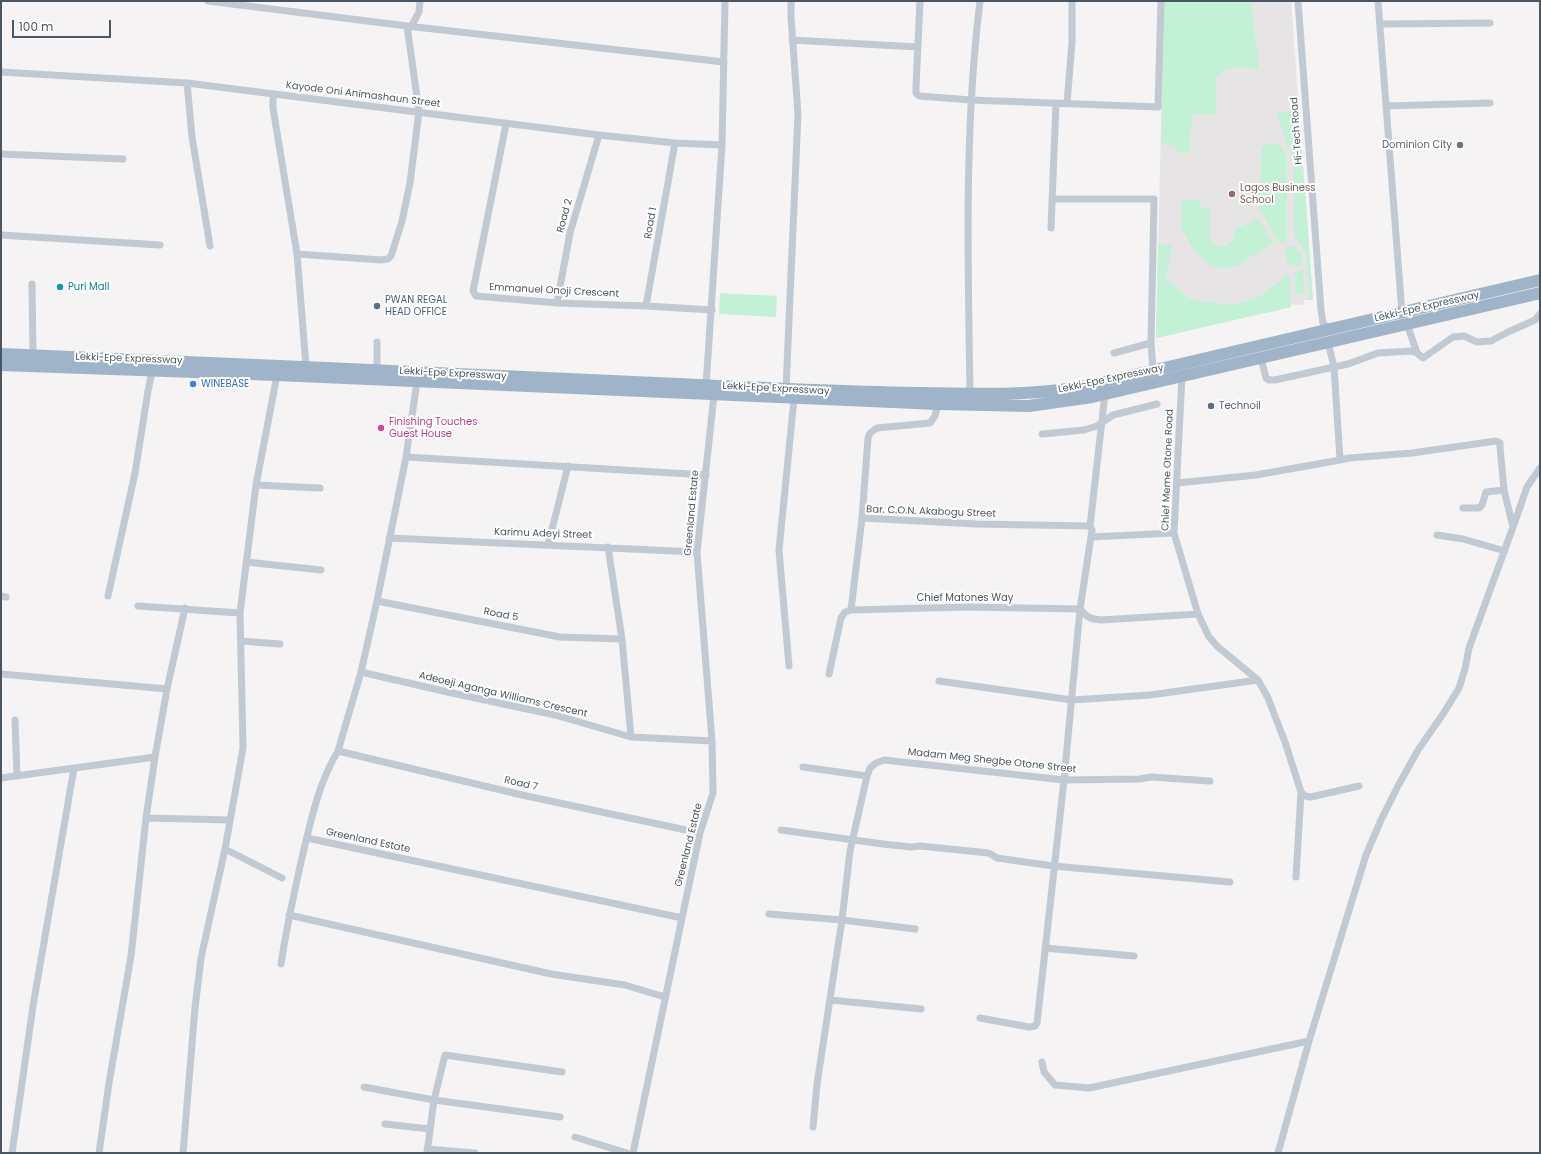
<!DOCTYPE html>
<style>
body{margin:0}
#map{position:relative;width:1541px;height:1154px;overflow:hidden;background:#f5f3f3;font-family:Poppins,sans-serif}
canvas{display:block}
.frame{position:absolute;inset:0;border:2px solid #4a5661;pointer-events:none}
.scale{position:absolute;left:12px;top:20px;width:99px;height:18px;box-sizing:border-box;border:2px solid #4a5661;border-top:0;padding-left:5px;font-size:12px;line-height:14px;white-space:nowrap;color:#4a5661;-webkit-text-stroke:3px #fff;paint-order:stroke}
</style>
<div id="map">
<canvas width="1541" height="1154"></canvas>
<div class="frame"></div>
<div class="scale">100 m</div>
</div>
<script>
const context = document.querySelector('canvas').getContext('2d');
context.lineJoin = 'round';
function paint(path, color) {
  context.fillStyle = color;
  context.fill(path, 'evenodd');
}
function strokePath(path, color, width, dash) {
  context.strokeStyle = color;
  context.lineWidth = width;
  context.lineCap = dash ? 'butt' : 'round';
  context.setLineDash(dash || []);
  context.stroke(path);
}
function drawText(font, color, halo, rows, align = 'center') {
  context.font = font + ' Poppins,sans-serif';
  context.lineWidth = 4;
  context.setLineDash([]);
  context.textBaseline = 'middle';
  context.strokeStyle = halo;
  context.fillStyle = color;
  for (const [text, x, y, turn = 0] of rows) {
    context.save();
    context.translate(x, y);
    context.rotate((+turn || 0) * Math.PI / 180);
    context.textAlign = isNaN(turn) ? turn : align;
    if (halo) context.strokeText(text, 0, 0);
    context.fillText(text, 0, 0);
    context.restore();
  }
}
paint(new Path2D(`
 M1164,1H1291L1313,300H1304V305L1291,304V307L1156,338Z`), '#e6e4e5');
paint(new Path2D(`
 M1164,1H1251L1259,69C1243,68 1228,64 1216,77V115L1192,114L1190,150H1188L1187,153L1176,152L1175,145H1161Z
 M1299,111L1313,300H1310L1306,254L1295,236L1294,230V162L1277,115L1279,112Z
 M1270,143L1279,144L1285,153L1287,158V241L1280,244L1255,201L1256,192L1260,189L1262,149L1265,145Z
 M1182,200L1201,201L1200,208H1210L1209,222L1211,223L1209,236C1214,252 1236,249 1234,230L1258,218L1273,243L1240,264L1229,268H1219L1209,264L1194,250L1181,228Z
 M1158,244L1172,245L1166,278C1174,285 1181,293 1190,298C1198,301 1207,302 1215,303C1245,308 1266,296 1286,274L1290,278L1291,307L1156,338Z
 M1291,246C1298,247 1303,255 1302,262L1299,266C1290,268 1283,257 1286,248Z
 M1303,270L1304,294H1296L1295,272Z
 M720,293L777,296L776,317L719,314Z`), '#c3f1d5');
strokePath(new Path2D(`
 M208,1L407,26L419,111L410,183L402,221L391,256L388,259L381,260L297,254
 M920,1L916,87V93L919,96L971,100L1158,107L1161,1
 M1298,1L1321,310L1323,323L1329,329
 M1378,1L1402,313
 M1380,24L1490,23
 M407,26L724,62
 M411,27L419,12L420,1
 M792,40L917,47
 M1,72L187,83L599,135L675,143L722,145
 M187,83L192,137L210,246
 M273,94V108L297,254L306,366
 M1067,103L1072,43V1
 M1386,106L1490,103
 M506,124L473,291L476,296L557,303L646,306L712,310
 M1,154L123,159
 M1052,199H1154L1151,343L1153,370
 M1051,228L1056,103
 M1,235L160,245
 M32,284L33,355
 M557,303L570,233L599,135
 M646,306L675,143
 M1407,324L1417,353
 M1114,353L1151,343
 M1261,358L1266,378L1269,380H1275L1334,367L1328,342
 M377,370V342
 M1182,376L1174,533L1198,614L1209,637L1218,647L1258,680L1268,698L1285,742L1301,792L1305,796L1311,797L1359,786
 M706,386L722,145L725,1
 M786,389L798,114L791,17V1
 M970,394C968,263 964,131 980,1
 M1042,434L1084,430L1097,426L1113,415L1157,404
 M406,457L706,475
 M1177,483L1256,475L1340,460
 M256,485L320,488
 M1463,508H1479L1482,505L1486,492L1504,490
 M862,518L976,524L1090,526
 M1513,527L1527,487L1540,468
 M1437,535L1463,539L1505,551
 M1091,537L1174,533
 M389,538L697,552
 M548,545L568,466
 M608,547L622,639L631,737
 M246,562L321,570
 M1,596L6,597
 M108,596L135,473L148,391L152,371
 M377,601L560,637L622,639
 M138,606L240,613
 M851,610L967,607L1080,609C1087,618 1091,619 1101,620L1198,614
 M241,641L280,644
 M789,666L779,550L794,399
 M361,672L452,693L555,715L631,737L712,741
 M1,674L167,689
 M829,674L841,618L845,612L851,610L862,518L868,438L870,433L877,428L930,423L935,416L938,404
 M939,681L1072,700L1150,695L1258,680
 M15,720L17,776
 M338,751L522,795L700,833
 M803,767L867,776
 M1,778L155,757
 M146,818L230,820
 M781,830L883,844L911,847L920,846L989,853L997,858L1053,866L1230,882
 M307,838L682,918L700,833L713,793L712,741L697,552L714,395
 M225,849L282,878
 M1296,877L1301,792
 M769,914L842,920L915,929
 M289,915L551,974L625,985L665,997
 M1045,948L1134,956
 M281,964C287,925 295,888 304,849C312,816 320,780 338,751L361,672L377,601L406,457L417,382
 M830,1000L921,1009
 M980,1018L1029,1027L1035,1026L1037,1023L1064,780L1080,609L1092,530L1090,526L1105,394
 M1042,1062L1044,1072L1055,1085L1089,1088L1309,1041
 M364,1087L434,1100L560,1117
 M385,1124L430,1129
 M813,1127L817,1084L842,920L850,851L867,776L870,768L876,763L884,760L1064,780L1140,779L1151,777L1210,781
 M575,1137L627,1153
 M427,1149L475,1153
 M12,1153L33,1006L74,768
 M99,1153L109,1083L131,956L146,818L155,757L167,689L185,608
 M183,1153L195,1008L201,958L225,849L243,748L240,613L256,485L277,375
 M427,1153L434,1100L445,1055L562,1072
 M633,1153L682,918
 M1278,1153L1309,1041L1366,855L1381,820L1398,786L1418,750L1443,714L1459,688L1465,669L1469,648L1513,527L1504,490L1500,447V443L1496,441L1412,453L1349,458L1340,460L1334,367L1348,364L1378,353L1411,351L1417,353L1423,358L1453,337L1464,336L1477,342L1491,341L1508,332L1535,320L1540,314`), '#c1cad2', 7);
strokePath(new Path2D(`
 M1,354C227,363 452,374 678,384C760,388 842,392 924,393C978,394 1033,396 1087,386L1540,280
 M1,365L277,375L938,404L1029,406L1092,397L1540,293`), '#9fb4c9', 12);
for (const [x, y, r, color] of [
 [1460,145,4,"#6b7280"],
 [1232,194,4,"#8d6e63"],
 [60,287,4,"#0f9aa8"],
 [377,306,4,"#5c6f8a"],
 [193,384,4,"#3f7fe0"],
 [1211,406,4,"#5c6f8a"],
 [381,428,4,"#d1479c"]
]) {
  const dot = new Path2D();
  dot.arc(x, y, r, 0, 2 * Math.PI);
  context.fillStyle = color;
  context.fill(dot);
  strokePath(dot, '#fff', 1.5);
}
drawText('10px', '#4a5661', '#fff', [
 ["Kayode Oni Animashaun Street",363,95,7],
 ["Hi-Tech Road",1297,131,-94],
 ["Road 2",565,216,-75],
 ["Road 1",651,223,-80],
 ["Emmanuel Onoji Crescent",554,291,3],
 ["Lekki-Epe Expressway",1427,307,-13],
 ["Lekki-Epe Expressway",129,359,2],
 ["Lekki-Epe Expressway",453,374,3],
 ["Lekki-Epe Expressway",1111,379,-12],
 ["Lekki-Epe Expressway",776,389,3],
 ["Chief Meme Otone Road",1168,470,-88],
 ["Bar. C.O.N. Akabogu Street",931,512,2],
 ["Greenland Estate",692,513,-85],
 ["Karimu Adeyi Street",543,534,2],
 ["Chief Matones Way",965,598],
 ["Road 5",501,615,11],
 ["Adeoeji Aganga Williams Crescent",503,695,13],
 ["Madam Meg Shegbe Otone Street",992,761,6],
 ["Road 7",521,784,13],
 ["Greenland Estate",368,841,12],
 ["Greenland Estate",689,845,-76]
]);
drawText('10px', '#5b616d', '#fff', [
 ["Dominion City",1452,145]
], 'right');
drawText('10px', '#785e54', '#fff', [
 ["Lagos Business",1240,188],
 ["School",1240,200]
], 'left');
drawText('10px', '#0d838f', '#fff', [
 ["Puri Mall",68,287]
], 'left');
drawText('10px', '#4e5e75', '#fff', [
 ["PWAN REGAL",385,300],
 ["HEAD OFFICE",385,312],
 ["Technoil",1219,406]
], 'left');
drawText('10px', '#366cbe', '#fff', [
 ["WINEBASE",201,384]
], 'left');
drawText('10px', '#b23c85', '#fff', [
 ["Finishing Touches",389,422],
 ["Guest House",389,434]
], 'left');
</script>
